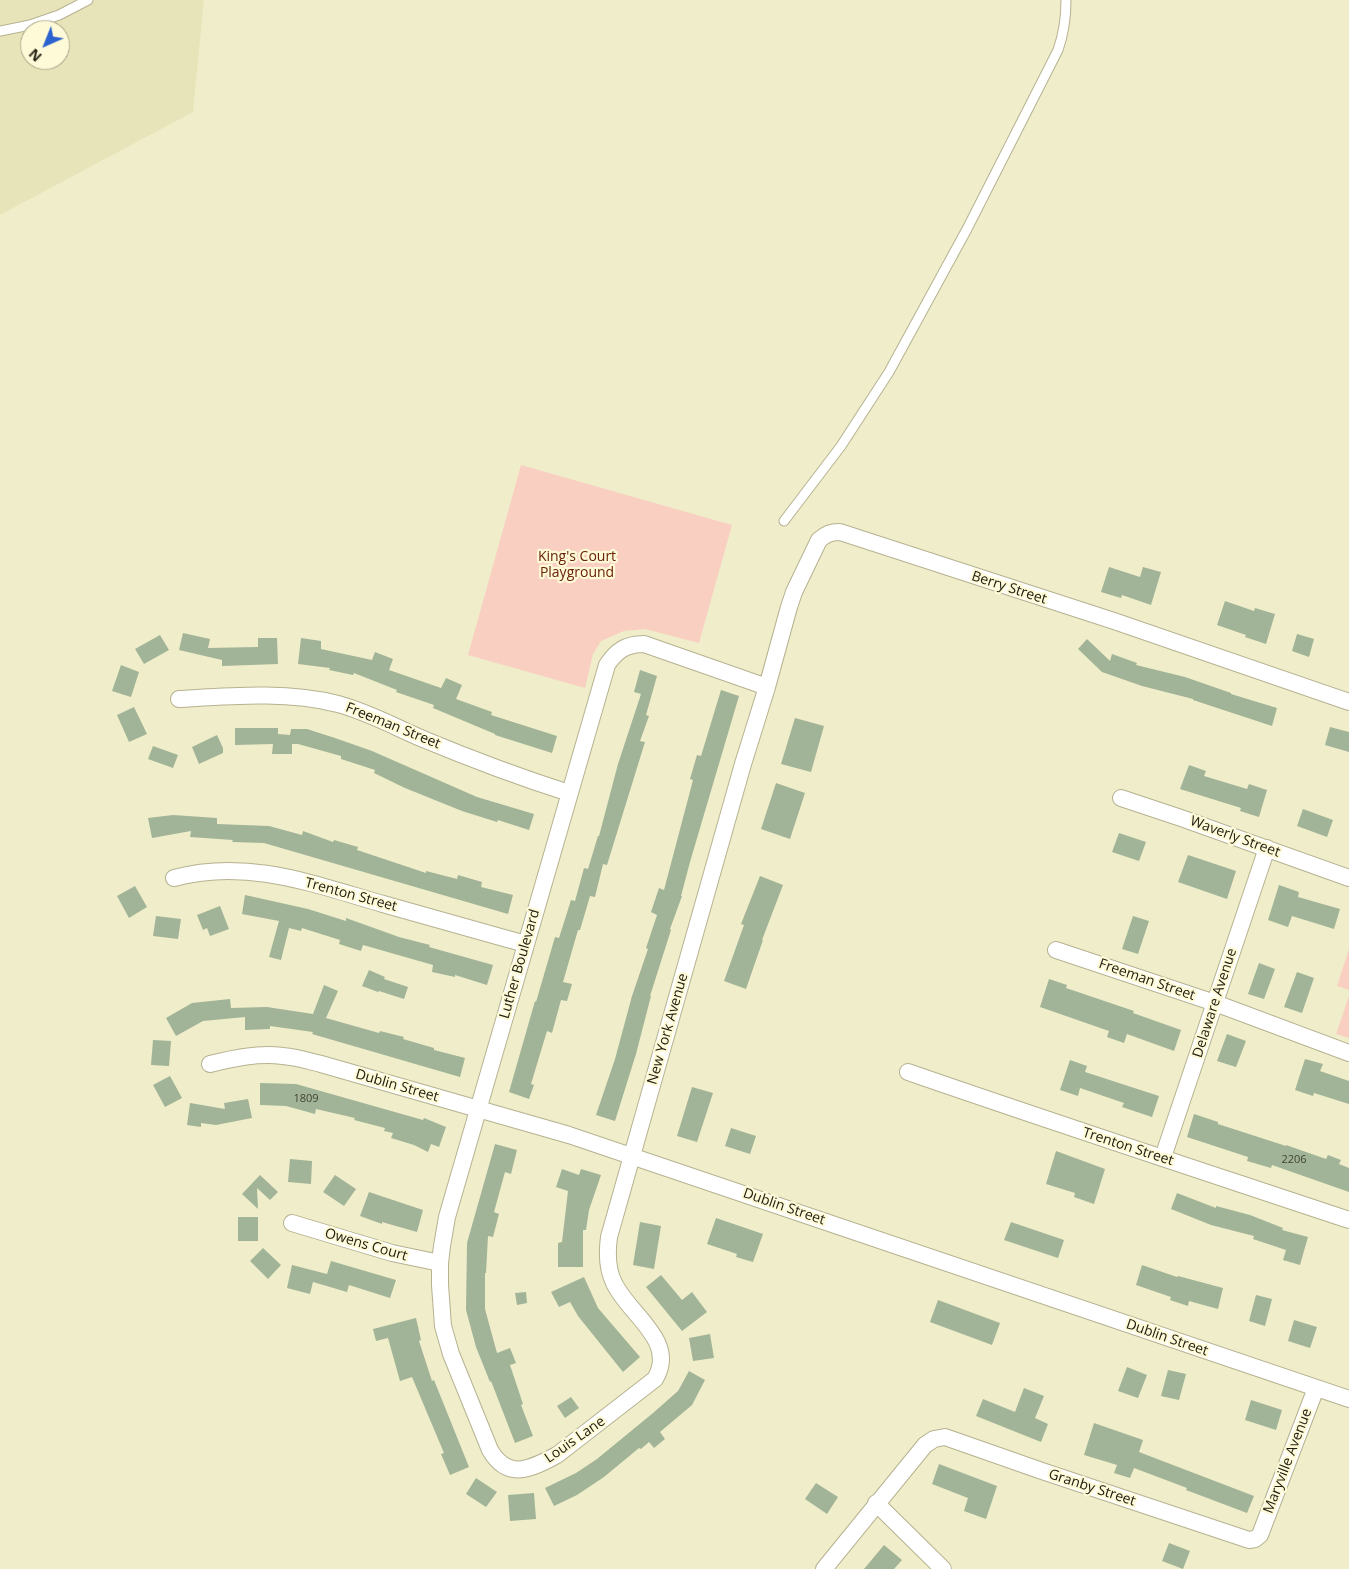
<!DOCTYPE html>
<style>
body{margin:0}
#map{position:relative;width:1349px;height:1569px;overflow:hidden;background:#f0edca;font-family:"Open Sans",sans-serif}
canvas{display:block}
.north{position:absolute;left:20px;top:20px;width:50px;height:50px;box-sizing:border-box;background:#fefad7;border:1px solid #a6a389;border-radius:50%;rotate:224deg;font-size:14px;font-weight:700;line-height:20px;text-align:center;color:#222014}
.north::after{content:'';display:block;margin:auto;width:18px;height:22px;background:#2b62d0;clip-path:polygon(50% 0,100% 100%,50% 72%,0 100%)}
</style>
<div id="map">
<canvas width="1349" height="1569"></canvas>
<div class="north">N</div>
</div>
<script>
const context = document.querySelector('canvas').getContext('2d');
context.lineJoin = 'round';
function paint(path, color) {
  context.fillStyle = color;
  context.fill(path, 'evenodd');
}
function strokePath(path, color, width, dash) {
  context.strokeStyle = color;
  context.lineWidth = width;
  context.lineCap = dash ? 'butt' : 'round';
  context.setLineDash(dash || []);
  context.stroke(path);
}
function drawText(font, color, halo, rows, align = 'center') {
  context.font = font + ' "Open Sans",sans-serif';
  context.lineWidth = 4.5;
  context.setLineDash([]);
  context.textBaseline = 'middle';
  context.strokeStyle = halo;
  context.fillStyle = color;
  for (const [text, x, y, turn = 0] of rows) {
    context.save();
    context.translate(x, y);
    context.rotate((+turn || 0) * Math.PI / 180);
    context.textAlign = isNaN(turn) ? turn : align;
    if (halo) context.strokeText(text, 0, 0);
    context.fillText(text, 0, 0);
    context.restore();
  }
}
paint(new Path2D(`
 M0,0H204L193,112L0,215ZM30,30H60V60H30Z`), '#e8e4b9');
paint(new Path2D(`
 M521,465L732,525L699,643L645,629L624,631L601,641L593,654L585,688L468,655Z
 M1349,949V990L1337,986Z
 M1349,996V1038L1336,1034Z`), '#f9cfc2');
paint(new Path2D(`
 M1109,567L1140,577L1143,567L1161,572L1151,605L1122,595L1121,598L1101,592Z
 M1225,601L1254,611L1255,608L1275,614L1266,644L1245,637L1246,635L1217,625Z
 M183,633L210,639L208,648L258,647V638H277L278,664L222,666V660L179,650Z
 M1297,634L1314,639L1309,657L1292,651Z
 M160,635L169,650L144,664L135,649Z
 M301,638L321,641V649L372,660L375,652L393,659L389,670L441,688L446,678L462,685L456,699L492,712L491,715L557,736L552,753L495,735V734L433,708L434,705L396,692L397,690L354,673L353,675L329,670L330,668L298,664Z
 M1087,639L1110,661L1112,654L1137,663L1136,665L1185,677L1231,693V694L1277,708L1272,726L1193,700V699L1142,686L1102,672L1078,649Z
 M121,665L139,672L131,697L112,691Z
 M640,670L657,676L646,715L649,716L640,741L645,742L607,865L603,864L595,897L590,896L580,930H578L563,982L572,984L567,1001L561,1000L552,1033L547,1031L531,1084L534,1085L529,1099L509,1092L535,1001L536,1002L555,937L559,938L571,900L575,901L584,868L588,869L598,836H599L618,764L641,694L634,692Z
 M721,690L739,696L690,862L681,896H682L670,929L671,930L650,996H651L636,1054L615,1121L596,1115L615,1059L632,996L648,949L646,948L657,915L651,912L659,888L664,890L693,780L690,779L697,755L701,756Z
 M134,707L147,734L129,742L117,715Z
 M795,718L824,726L811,772L781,764Z
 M1330,727L1349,732V752L1325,745Z
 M235,728H278V734L290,735L291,729H307L335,738L372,751L477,797L534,814L529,830L498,820L497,822L462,811L405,788L374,773L375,770L341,759V756L298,744H292V754H272L273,744L235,745Z
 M217,735L223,748V753L199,764L192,747Z
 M153,746L178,755L173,768L148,759Z
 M1189,765L1206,771L1204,776L1247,789L1249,784L1267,790L1259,817L1240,811L1241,808L1180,789Z
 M776,783L805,793L790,839L761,829Z
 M1303,809L1333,820L1327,837L1297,826Z
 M173,815L217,818V824L269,826L302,835L303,831L333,842L334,840L358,847L357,850L426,873V871L457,879L458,875L482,882L481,887L513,895L508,914L264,843L232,842L233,840L190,837L191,831L152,838L148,818Z
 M1119,833L1146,842L1139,861L1112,852Z
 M1188,855L1236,871L1227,899L1178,882Z
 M760,876L783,885L762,940H763L746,989L724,981L744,925L741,924Z
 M1279,885L1299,892L1298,897L1340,909L1334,929L1292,916L1288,927L1268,920Z
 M135,886L147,907L129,918L117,896Z
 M245,895L308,909L346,921V918L399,937L430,945L429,947L493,965L487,985L455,975V977L432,972L433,965L363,945L361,951L339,944L340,940L302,928L301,931L289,928L281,960L269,957L279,921L242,914Z
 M220,906L229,929L210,936L207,928L203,930L197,915Z
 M156,916L181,919L178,939L153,936Z
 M1133,916L1149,921L1138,954L1122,949Z
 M1259,963L1275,969L1264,999L1248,994Z
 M369,970L385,977L384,979L408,987L404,999L379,991L378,992L362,986Z
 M1297,972L1314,978L1302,1013L1284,1007Z
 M1049,979L1067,985L1066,988L1134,1011L1133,1013L1181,1030L1174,1051L1127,1034L1124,1043L1107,1037L1109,1031L1040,1007Z
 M324,985L338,991L326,1018L379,1033L380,1031L404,1037L403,1039L434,1048V1050L465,1058L460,1077L312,1034L313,1032L270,1026V1029L245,1030V1017L203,1021L176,1036L166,1018L192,1003L230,999L231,1008L267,1007L313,1014Z
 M1227,1034L1246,1041L1236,1067L1217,1061Z
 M153,1040L171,1041L169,1066L151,1065Z
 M1305,1059L1323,1064L1320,1071L1349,1081V1104L1314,1093L1313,1096L1295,1090Z
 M1070,1060L1087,1066L1085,1072L1159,1096L1152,1117L1122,1107L1124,1103L1080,1088L1078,1096L1060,1090Z
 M170,1076L182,1098L165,1107L153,1085Z
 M260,1083L296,1084L423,1120L424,1118L446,1127L439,1147L431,1144L428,1152L414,1145L391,1138L393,1133L384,1131L385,1128L354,1120L355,1118L316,1109L315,1114L286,1106L260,1105Z
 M692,1087L713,1093L697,1142L677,1136Z
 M248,1099L252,1118L216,1125L201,1123V1127L187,1125L190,1103L225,1109L224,1103Z
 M1194,1114L1218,1122V1124L1286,1146V1145L1326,1159L1328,1155L1341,1160L1339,1164L1349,1168V1192L1272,1165L1271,1168L1247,1161L1248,1157L1187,1137Z
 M731,1128L756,1136L750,1154L725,1146Z
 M495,1144L517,1150L511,1174L505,1172L494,1212L499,1214L493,1237L488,1236L486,1273H485V1309L497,1353L510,1348L516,1363L510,1365L523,1404L521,1405L533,1436L515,1443L491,1381L490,1382L476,1347L466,1310L467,1243Z
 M1056,1151L1105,1169L1094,1204L1074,1197L1075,1193L1046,1184Z
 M290,1159L312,1161L311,1184L288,1182Z
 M562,1169L579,1175L581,1169L601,1175L589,1210L586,1230H583V1267H558V1243L562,1242L568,1191L556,1187Z
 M260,1175L278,1192L270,1200L257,1188L258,1209L242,1194Z
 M335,1175L356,1189L344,1206L323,1192Z
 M369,1192L423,1210L417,1232L382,1222V1224L360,1216Z
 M1177,1193L1216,1208V1206L1250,1215L1283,1228L1282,1230L1308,1237L1300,1265L1283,1260L1286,1250L1253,1239L1254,1236L1211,1225L1171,1209Z
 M238,1217H258V1241H238Z
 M716,1218L763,1234L753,1262L736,1257L737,1254L707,1244Z
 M640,1222L661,1226L654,1269L633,1265Z
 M1011,1222L1064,1240L1058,1258L1004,1240Z
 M263,1248L281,1265L268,1279L250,1261Z
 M331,1261L396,1280L390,1298L349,1285L347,1292L313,1282L310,1294L287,1288L292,1265L327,1274Z
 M1142,1265L1177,1277L1178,1276L1223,1288L1218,1309L1189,1301L1188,1306L1170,1300L1171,1297L1136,1285Z
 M661,1275L682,1300L692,1292L707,1312L682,1331L646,1287Z
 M584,1277L598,1308L640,1357L623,1372L578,1316L570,1302L559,1307L551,1292Z
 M526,1292L527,1303L517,1305L515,1293Z
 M1256,1295L1272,1299L1265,1326L1249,1321Z
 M938,1300L1000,1323L992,1345L930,1322Z
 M416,1318L421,1340L419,1341L432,1381L434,1380L469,1467L450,1475L441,1454L444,1453L412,1377L400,1381L388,1338L376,1341L373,1329Z
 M1294,1320L1317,1327L1310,1348L1288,1341Z
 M710,1334L714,1358L693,1361L689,1338Z
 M1127,1367L1147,1375L1138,1398L1118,1391Z
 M1168,1370L1186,1374L1179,1400L1161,1396Z
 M689,1371L705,1380L692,1405L660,1432L665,1439L654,1448L649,1442L641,1449L639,1448L604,1477L577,1495L554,1506L545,1488L576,1473L597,1459L653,1413L678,1391Z
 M1024,1388L1044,1396L1035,1418L1048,1424L1041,1442L976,1416L983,1399L1015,1412Z
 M571,1397L579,1408L565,1418L557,1406Z
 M1251,1400L1282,1410L1276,1430L1245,1420Z
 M1094,1423L1143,1440L1139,1452L1254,1496L1247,1513L1186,1490L1187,1488L1134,1468L1130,1478L1114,1473L1117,1465L1084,1455Z
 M939,1464L997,1486L986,1519L964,1511L968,1498L932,1484Z
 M476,1478L497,1492L486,1507L466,1494Z
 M816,1483L838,1497L827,1514L805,1499Z
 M534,1493L536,1519L510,1521L508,1495Z
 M1169,1543L1190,1551L1183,1569L1162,1561Z
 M884,1545L902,1560L894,1569H864Z`), '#a1b497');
const service = new Path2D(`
 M0,31L30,25L59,15L88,0
 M784,521L841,446L889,372L967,229L1058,50C1064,33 1066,18 1066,0`);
const minor = new Path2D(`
 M767,687L644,644C626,644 616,651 607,665L447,1217L442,1246L440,1263V1285L443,1326L451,1354L490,1450C508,1481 531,1469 557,1455L655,1379C678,1341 629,1315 614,1283C607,1269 607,1252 609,1237L743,764L767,687L789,607L794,592L819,540C826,534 831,532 840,532L1114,621L1349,702
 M179,699C231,696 287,691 338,704C368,712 395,727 423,739C471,759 519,777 569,793
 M1121,798L1181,818L1349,878
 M174,878C247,858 313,884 383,904C430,917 478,931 526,944
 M1056,950L1215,1003L1349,1053
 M210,1064C234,1058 258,1053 283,1056C296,1057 309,1061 321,1064L569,1135L1349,1399
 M908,1072C1055,1123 1202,1171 1349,1220
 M1163,1157L1267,848
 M292,1223L392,1253L440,1263
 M876,1503L943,1569
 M824,1569L925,1445L934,1439L945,1437L1042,1471L1249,1540L1255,1539L1260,1535L1316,1388`);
strokePath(service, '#b6b291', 11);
strokePath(minor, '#b6b291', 18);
strokePath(service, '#fff', 9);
strokePath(minor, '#fff', 16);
drawText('11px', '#424535', null, [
 ["1809",306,1099],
 ["2206",1294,1160]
]);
drawText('14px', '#692208', '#fefad7', [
 ["King's Court",577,557],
 ["Playground",577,573]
]);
drawText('14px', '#222014', '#fefad7', [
 ["Berry Street",1009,588,18],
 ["Freeman Street",393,726,22],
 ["Waverly Street",1235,837,20],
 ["Trenton Street",351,895,15],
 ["Luther Boulevard",520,964,-74],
 ["Freeman Street",1147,980,19],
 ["Delaware Avenue",1215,1003,-72],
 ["New York Avenue",668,1029,-74],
 ["Dublin Street",397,1086,16],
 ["Trenton Street",1128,1147,18],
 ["Dublin Street",784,1207,19],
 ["Owens Court",366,1245,16],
 ["Dublin Street",1167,1338,19],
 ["Louis Lane",575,1440,-35],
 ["Maryville Avenue",1288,1461,-69],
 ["Granby Street",1092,1488,18]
]);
</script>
